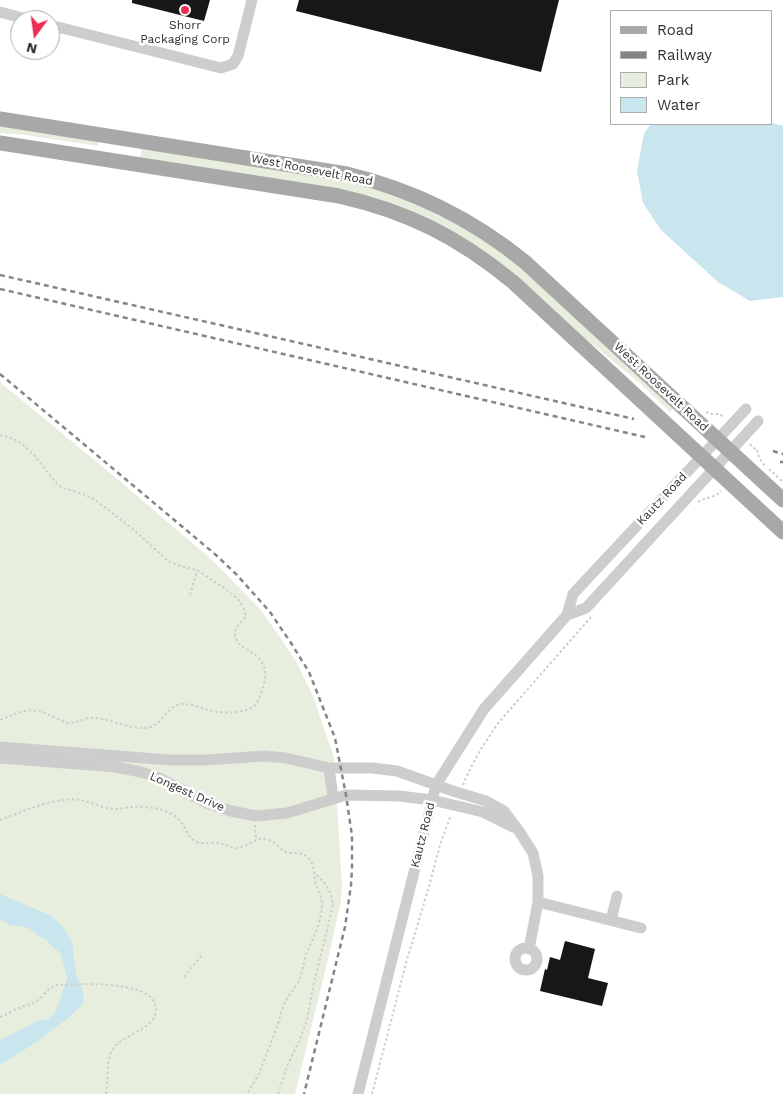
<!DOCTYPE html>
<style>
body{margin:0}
#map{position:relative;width:783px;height:1094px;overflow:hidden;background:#fff;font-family:"Work Sans",sans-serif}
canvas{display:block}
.legend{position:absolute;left:610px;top:10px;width:162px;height:115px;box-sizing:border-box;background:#fff;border:1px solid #acacac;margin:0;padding:6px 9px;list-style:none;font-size:15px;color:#303030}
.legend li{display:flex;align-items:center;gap:10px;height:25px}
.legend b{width:25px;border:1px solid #acacac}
.north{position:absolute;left:10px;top:10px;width:50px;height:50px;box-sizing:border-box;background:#fff;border:1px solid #acacac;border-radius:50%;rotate:194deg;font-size:14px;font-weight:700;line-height:20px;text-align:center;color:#303030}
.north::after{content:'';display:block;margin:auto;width:18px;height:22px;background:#ee2c55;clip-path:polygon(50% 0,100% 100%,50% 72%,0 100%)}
</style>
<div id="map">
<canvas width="783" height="1094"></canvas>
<ul class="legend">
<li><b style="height:6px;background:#a8a8a8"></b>Road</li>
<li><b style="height:6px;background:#858585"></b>Railway</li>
<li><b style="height:14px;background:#e8eede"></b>Park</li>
<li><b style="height:14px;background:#c9e5ee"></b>Water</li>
</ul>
<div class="north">N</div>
</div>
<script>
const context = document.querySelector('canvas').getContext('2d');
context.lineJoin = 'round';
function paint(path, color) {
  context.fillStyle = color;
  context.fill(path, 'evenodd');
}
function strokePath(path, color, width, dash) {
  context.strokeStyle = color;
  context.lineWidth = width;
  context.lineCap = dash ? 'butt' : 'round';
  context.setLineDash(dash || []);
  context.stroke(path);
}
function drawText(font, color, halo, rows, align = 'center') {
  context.font = font + ' "Work Sans",sans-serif';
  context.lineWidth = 5;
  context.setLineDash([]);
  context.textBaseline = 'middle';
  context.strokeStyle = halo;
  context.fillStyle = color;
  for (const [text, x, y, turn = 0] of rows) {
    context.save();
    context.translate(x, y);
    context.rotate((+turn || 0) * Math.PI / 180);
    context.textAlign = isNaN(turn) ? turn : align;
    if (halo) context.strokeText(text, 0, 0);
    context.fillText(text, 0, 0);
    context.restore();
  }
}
paint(new Path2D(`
 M0,126L98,141V146L26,135L0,133Z
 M142,148L362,184L435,210L505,253L674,407L670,412L641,384L575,330L420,215L140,157Z
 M0,382L122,483L211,559L260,609L282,640L297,663L312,694L334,757L342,885L341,901L330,951L295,1094H0Z`), '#e8eede');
paint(new Path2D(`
 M772,123L783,126V297L750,301L718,282L661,230L643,203L637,171L644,133L651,124Z
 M0,894L52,916L63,927L72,942L76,975L83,991L84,1003C59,1028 30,1047 0,1065V1040L37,1021L49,1019L56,1011L67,978L61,954L45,939L38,936L29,928L10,925L0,919Z`), '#c9e5ee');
paint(new Path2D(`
 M132,0H210L204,21L132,3Z
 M299,0H559L541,72L296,11Z
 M565,941L595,949L588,978L608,983L602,1006L540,991L545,969L547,970L550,957L560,960Z`), '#171717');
strokePath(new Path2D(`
 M706,412L712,414H720L724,418
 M0,435L14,439L22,444L35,456L57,484L63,488L83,494L94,499L134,530L168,561L177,565L197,570L224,588L238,599L243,607L246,616C242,622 234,628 235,635C236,653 275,651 263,687C261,692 260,699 256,704C250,713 223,714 213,711C203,709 194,704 183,704C166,704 163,729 143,728C126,728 111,719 94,718C85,717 77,724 68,723C61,721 54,717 47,714C28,706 18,713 0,720
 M750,444L755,449H757L759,458L765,466
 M769,469L783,482
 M698,502C706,497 715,498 721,491
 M190,595L197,570
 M463,785C472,762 485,742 499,722L591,617
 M0,820C22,812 56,796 80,800C91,802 102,808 113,809C120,809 128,807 135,807C149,806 164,809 175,816C185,823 186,837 197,842C204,845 212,842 219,843C226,844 231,849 237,848C249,847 257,835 269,840C275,842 279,848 284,851C291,855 300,851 306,856C314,861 314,872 315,880C317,889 322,896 322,905C321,922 314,937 307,952C304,960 303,969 300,978C296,988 287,996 283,1007C281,1012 280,1017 279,1021C273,1038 266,1055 260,1071C257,1079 251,1086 247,1094
 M255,825L256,840
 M184,977L202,955
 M0,1017C7,1015 12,1010 19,1008C25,1005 33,1005 38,1000C45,995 48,987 57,985C78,984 147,980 155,1004C157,1009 156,1015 153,1019C143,1033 123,1035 113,1049C105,1062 109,1079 106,1094
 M278,1094L287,1066L300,1039L307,1020L313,987L333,905C332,892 325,881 315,874
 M372,1094L406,963L428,890L440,845L451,815`), '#cdcdcd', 2, [2.5, 2.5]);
strokePath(new Path2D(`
 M0,12L30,20
 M50,25L221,68L233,64L238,56L252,0
 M567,615L586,608L758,421
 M0,747L170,760H206L264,756L286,758L329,768H372L397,771L453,791L486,801L504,811L519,831L533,853L538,876V902L529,949
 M0,758L116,767L141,772L159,778L207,803L231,811L256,816L287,813L346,795L399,796L432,800L483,812L513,827
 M329,768L333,798
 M538,902L641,928
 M611,920L617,896
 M515 959a11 11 0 1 1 22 0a11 11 0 1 1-22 0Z
 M358,1094L436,785L484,709L567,615L573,594L746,409`), '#cdcdcd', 11);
strokePath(new Path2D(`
 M0,119L347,174C414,190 471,218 525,262L783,500
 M0,143L339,196C409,212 458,237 513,282L783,532`), '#a8a8a8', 15);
strokePath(new Path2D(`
 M0,275L634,419
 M0,289L645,437
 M0,374L129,482L216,555L237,575L270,612L291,643L309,672L335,738L346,795L352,836V869L351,885L345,927L304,1094
 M773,451L783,454
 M780,462H783`), '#858585', 2.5, [5, 4]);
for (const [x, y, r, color] of [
 [185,10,5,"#ee2c55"]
]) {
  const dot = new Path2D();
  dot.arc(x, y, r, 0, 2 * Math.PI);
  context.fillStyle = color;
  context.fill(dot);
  strokePath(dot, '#fff', 2);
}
drawText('12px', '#303030', '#fff', [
 ["Shorr",185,25],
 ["Packaging Corp",185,39]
]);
drawText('12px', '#303030', '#fff', [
 ["West Roosevelt Road",312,170,11],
 ["West Roosevelt Road",661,387,43],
 ["Kautz Road",662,499,-47],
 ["Longest Drive",187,792,24],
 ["Kautz Road",423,835,-76]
]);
</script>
